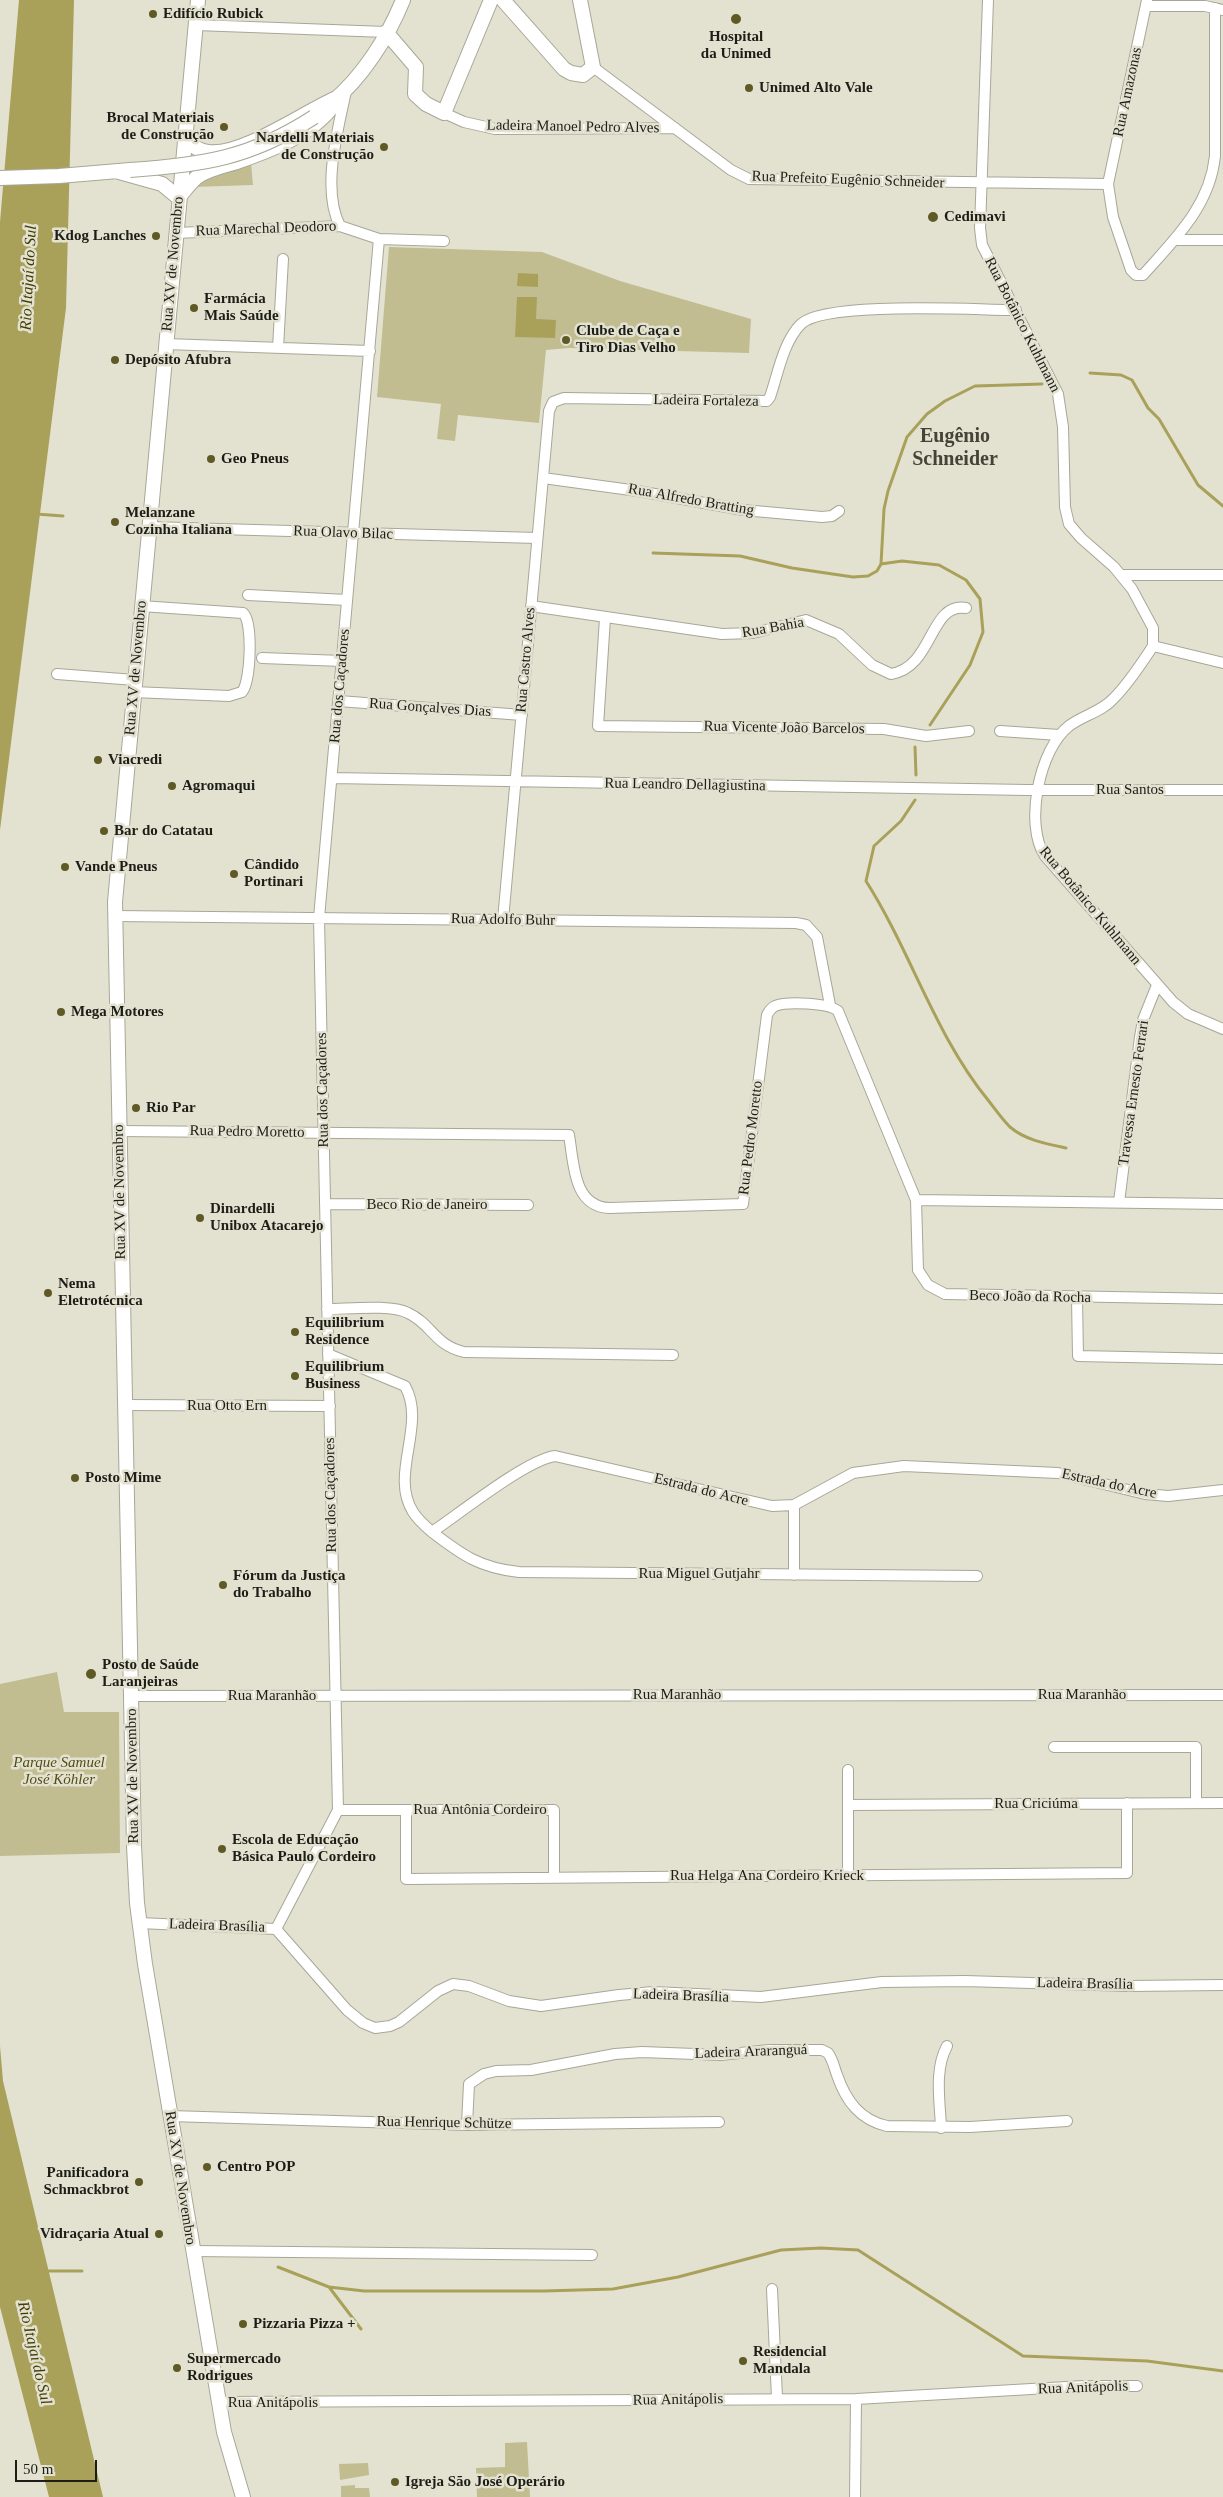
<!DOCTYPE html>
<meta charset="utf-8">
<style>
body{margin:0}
#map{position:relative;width:1223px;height:2497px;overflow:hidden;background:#e3e2d1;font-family:Georgia,serif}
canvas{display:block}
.scale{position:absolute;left:15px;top:2460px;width:82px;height:22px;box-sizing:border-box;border:2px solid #1d1d17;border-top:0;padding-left:6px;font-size:15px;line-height:18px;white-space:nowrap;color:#1d1d17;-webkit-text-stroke:4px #e3e2d1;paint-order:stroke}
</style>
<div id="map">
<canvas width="1223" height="2497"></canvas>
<div class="scale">50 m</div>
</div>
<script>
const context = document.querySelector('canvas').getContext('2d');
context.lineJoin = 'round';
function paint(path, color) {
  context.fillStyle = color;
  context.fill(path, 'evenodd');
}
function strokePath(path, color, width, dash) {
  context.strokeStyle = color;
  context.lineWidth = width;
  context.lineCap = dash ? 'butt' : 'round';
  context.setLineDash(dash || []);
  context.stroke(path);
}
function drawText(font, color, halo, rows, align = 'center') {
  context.font = font + ' Georgia,serif';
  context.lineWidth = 5;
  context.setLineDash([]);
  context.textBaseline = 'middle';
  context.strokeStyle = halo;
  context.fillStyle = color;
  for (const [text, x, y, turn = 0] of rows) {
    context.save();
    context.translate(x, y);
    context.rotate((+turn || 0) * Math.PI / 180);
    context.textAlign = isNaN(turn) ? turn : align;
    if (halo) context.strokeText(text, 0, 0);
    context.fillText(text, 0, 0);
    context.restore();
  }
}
paint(new Path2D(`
 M251,163L253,185L193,187L196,180Z
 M389,247L542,252L620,281L751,319L749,353L569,348L546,350L539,423L458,415L455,441L437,439L441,404L377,397Z
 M57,1672L64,1712H119L120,1853L0,1856V1684Z
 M527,2442L530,2497H477L476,2468L505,2467V2443Z
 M368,2463L369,2475L340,2480L339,2464Z
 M355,2485V2488H369L370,2497H341V2486Z`), '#c1bd91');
paint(new Path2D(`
 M19,0H74L66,308L0,830V222Z
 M518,273L538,274V287L517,286Z
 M517,297H537L536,319L556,320L555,338L515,337Z
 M0,2046L3,2081L103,2497H49L0,2307Z`), '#a9a15a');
strokePath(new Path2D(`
 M1090,373L1121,375L1132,380L1148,408L1159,419L1198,485L1223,506
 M36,514L63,516
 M653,553L740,556L792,568L853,577L868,576L877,571L881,564L884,509L888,491L907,437L927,414L945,401L975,386L1042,384
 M881,564L902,561L939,565L966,580L980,599L983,632L970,665L930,725
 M915,747L916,775
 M915,800L901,821L874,846L866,881C911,952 935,1035 988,1100C995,1109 1002,1119 1010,1127C1025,1140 1047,1144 1066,1148
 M278,2267L329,2287L361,2329
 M45,2271H82
 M329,2287L364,2291H544L613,2289L678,2277L781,2250L821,2248L858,2250L1023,2356L1147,2361L1223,2371`), '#a9a15a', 3);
const street = new Path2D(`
 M988,0L980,228L982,245L1058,394L1063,427L1065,507L1069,524L1081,538L1114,567L1132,589L1153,628V646C1141,664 1129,683 1114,698C1102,712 1083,715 1069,726C1039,749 1024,825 1045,856L1173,1002L1188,1014L1223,1029
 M1147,0L1108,184L1113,217L1131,270L1136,275H1143C1175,239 1210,206 1215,156V8
 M1147,6H1205L1223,10
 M196,25L386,32
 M593,67L731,170L749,179L1108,184
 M444,113L464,122L495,129L675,128
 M340,226C321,189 338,130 346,91
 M176,233L340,226L379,239L444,241
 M1175,240H1223
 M165,344L370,351
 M278,348L283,259
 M543,478L638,491L743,510L822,517L832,516L839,511
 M149,527L537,538
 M1122,575H1223
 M248,595L347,600
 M531,606L722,634L753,633L806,620L839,634L872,665L891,674C934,667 929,602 966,608
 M605,618L598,726L884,729L926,736L969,731
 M1153,646L1223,663
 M262,658L342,661
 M57,674L135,680
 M133,692L229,696L242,692C251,681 253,621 243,613L141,606
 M339,701L522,715
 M1000,731L1059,735
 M332,778L1027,790H1223
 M115,916L796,923L806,925L817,937L830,1005
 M503,920L549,411L553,402L564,398L767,401L770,397C778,374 783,342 801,324C825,301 977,310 1016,310
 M119,1131L569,1135C574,1164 573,1206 609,1208L743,1204L767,1015C769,1011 771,1008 775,1006C787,1001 829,1003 838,1011L916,1200L1223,1204
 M916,1200L918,1270L928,1285L945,1294L1223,1299
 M1119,1202L1140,1037L1143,1020L1157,985
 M325,1204L528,1205
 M1077,1298L1078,1356L1223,1359
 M327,1309C348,1309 391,1304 408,1313C432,1324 434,1345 464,1352L673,1355
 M328,1354L405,1386C427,1425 389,1474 413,1512C418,1520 425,1526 432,1532C459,1514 526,1460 555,1456L772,1506L794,1505L853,1473L904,1466L1058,1473L1145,1494L1168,1496L1223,1490
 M125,1405L330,1406
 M794,1505V1575
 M432,1532C462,1555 480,1568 519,1572L977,1576
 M131,1696L1223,1695
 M1054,1747H1196V1803
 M848,1770V1875
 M848,1805L1223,1803
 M338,1810H554V1877
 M406,1810V1879L1127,1873V1803
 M139,1923L276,1929L347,2010L363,2023L375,2028L390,2026L399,2022L438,1991L453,1984L469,1986L509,2001L541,2006L619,1995L653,1992L761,1997L882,1982L965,1981L1129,1986L1223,1985
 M276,1929L338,1810L319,918L379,239
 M170,2116L467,2125L719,2122
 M467,2125L469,2084L484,2074L496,2071L531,2070L615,2054L642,2052L721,2055L769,2050H822L828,2053C833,2060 834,2067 837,2075C846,2101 860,2120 887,2126L970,2127L1067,2121
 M941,2128C940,2101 934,2070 947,2046
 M192,2251L592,2255
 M772,2289L777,2398
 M219,2402L856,2399L1084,2386H1137
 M855,2497L856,2399`);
const secondary = new Path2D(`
 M198,0L115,902L134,1846L137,1903L145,1964L224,2432L243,2497
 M503,0L564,69L571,73L583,75L593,67L580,0
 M386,32L416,67L415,94L426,104L444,113L491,0
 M331,103C362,78 388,37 403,0
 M185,140C192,146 199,151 208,152C242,157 307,110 339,97
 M119,172L162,184L179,198
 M0,178L59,176L130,170
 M179,197C185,190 190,183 197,177C208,169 224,166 237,162C274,149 318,133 339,97`);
strokePath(street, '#a8a797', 12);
strokePath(secondary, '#a8a797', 16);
strokePath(street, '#fff', 10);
strokePath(secondary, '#fff', 14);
const secondaryBridge = new Path2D(`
 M130,170C203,165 251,158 314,117`);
strokePath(secondaryBridge, '#a8a797', 16, []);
strokePath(secondaryBridge, '#fff', 14);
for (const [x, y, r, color] of [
 [153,14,5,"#5f5926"],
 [736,19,6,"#5f5926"],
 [749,88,5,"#5f5926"],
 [224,127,5,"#5f5926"],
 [384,147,5,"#5f5926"],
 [933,217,6,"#5f5926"],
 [156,236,5,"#5f5926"],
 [194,308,5,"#5f5926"],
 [566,340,5,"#5f5926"],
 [115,360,5,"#5f5926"],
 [211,459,5,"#5f5926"],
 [115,522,5,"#5f5926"],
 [98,760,5,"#5f5926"],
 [172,786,5,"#5f5926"],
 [104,831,5,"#5f5926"],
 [65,867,5,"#5f5926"],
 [234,874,5,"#5f5926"],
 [61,1012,5,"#5f5926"],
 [136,1108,5,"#5f5926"],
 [200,1218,5,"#5f5926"],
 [48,1293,5,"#5f5926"],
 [295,1332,5,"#5f5926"],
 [295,1376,5,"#5f5926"],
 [75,1478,5,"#5f5926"],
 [223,1585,5,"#5f5926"],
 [91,1674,6,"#5f5926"],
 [222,1849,5,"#5f5926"],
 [207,2167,5,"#5f5926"],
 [139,2182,5,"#5f5926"],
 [159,2234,5,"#5f5926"],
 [243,2324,5,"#5f5926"],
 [743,2361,5,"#5f5926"],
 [177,2368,5,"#5f5926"],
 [395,2482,5,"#5f5926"]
]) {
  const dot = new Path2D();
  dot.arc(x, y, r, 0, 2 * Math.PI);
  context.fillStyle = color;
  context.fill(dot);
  strokePath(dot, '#e3e2d1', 2);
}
drawText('bold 15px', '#1d1d17', '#e3e2d1', [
 ["Edifício Rubick",163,14],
 ["Hospital",736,37,"center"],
 ["da Unimed",736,54,"center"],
 ["Unimed Alto Vale",759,88],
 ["Brocal Materiais",214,118,"right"],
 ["de Construção",214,135,"right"],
 ["Nardelli Materiais",374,138,"right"],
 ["de Construção",374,155,"right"],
 ["Cedimavi",944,217],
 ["Kdog Lanches",146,236,"right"],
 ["Farmácia",204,299],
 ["Mais Saúde",204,316],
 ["Clube de Caça e",576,331],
 ["Tiro Dias Velho",576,348],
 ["Depósito Afubra",125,360],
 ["Geo Pneus",221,459],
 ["Melanzane",125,513],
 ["Cozinha Italiana",125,530],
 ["Viacredi",108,760],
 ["Agromaqui",182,786],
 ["Bar do Catatau",114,831],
 ["Cândido",244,865],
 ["Portinari",244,882],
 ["Vande Pneus",75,867],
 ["Mega Motores",71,1012],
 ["Rio Par",146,1108],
 ["Dinardelli",210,1209],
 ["Unibox Atacarejo",210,1226],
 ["Nema",58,1284],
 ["Eletrotécnica",58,1301],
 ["Equilibrium",305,1323],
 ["Residence",305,1340],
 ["Equilibrium",305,1367],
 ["Business",305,1384],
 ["Posto Mime",85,1478],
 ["Fórum da Justiça",233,1576],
 ["do Trabalho",233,1593],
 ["Posto de Saúde",102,1665],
 ["Laranjeiras",102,1682],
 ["Escola de Educação",232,1840],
 ["Básica Paulo Cordeiro",232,1857],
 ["Centro POP",217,2167],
 ["Panificadora",129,2173,"right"],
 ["Schmackbrot",129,2190,"right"],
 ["Vidraçaria Atual",149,2234,"right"],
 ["Pizzaria Pizza +",253,2324],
 ["Residencial",753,2352],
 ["Mandala",753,2369],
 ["Supermercado",187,2359],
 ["Rodrigues",187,2376],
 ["Igreja São José Operário",405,2482]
], 'left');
drawText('15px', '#1d1d17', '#e3e2d1', [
 ["Rua Amazonas",1128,92,-78],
 ["Ladeira Manoel Pedro Alves",573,127,1],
 ["Rua Prefeito Eugênio Schneider",848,180,2],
 ["Rua Marechal Deodoro",266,229,-2],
 ["Rua XV de Novembro",173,264,-85],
 ["Rua Botânico Kuhlmann",1022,325,63],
 ["Ladeira Fortaleza",706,401,1],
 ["Rua Alfredo Bratting",691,500,10],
 ["Rua Olavo Bilac",343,533,2],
 ["Rua Bahia",773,628,-10],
 ["Rua Castro Alves",526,660,-85],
 ["Rua XV de Novembro",136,668,-85],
 ["Rua dos Caçadores",340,686,-85],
 ["Rua Gonçalves Dias",430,708,4],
 ["Rua Vicente João Barcelos",784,728,1],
 ["Rua Leandro Dellagiustina",685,785,1],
 ["Rua Santos",1130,790],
 ["Rua Botânico Kuhlmann",1090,906,50],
 ["Rua Adolfo Buhr",503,920,1],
 ["Rua dos Caçadores",323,1090,-91],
 ["Travessa Ernesto Ferrari",1134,1093,-82],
 ["Rua Pedro Moretto",247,1132,1],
 ["Rua Pedro Moretto",751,1138,-83],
 ["Rua XV de Novembro",120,1192,-91],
 ["Beco Rio de Janeiro",427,1205],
 ["Beco João da Rocha",1030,1297,1],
 ["Rua Otto Ern",227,1406],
 ["Estrada do Acre",1109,1484,12],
 ["Estrada do Acre",701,1490,14],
 ["Rua dos Caçadores",331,1495,-91],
 ["Rua Miguel Gutjahr",699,1574],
 ["Rua Maranhão",677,1695],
 ["Rua Maranhão",1082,1695],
 ["Rua Maranhão",272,1696],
 ["Rua XV de Novembro",133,1776,-91],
 ["Rua Criciúma",1036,1804],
 ["Rua Antônia Cordeiro",480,1810],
 ["Rua Helga Ana Cordeiro Krieck",767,1876],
 ["Ladeira Brasília",217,1926,2],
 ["Ladeira Brasília",1085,1984,1],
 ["Ladeira Brasília",681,1996,2],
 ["Ladeira Araranguá",751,2052,-2],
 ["Rua Henrique Schütze",444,2123,1],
 ["Rua XV de Novembro",180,2178,81],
 ["Rua Anitápolis",1083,2388,-2],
 ["Rua Anitápolis",678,2400,-1],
 ["Rua Anitápolis",273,2403]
]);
drawText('italic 15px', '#524c15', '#e3e2d1', [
 ["Parque Samuel",59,1763],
 ["José Köhler",59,1780]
]);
drawText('italic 16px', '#413b00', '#e3e2d1', [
 ["Rio Itajaí do Sul",29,278,-87],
 ["Rio Itajaí do Sul",34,2353,77]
]);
drawText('bold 20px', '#444335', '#e3e2d1', [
 ["Eugênio",955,437],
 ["Schneider",955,460]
]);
</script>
